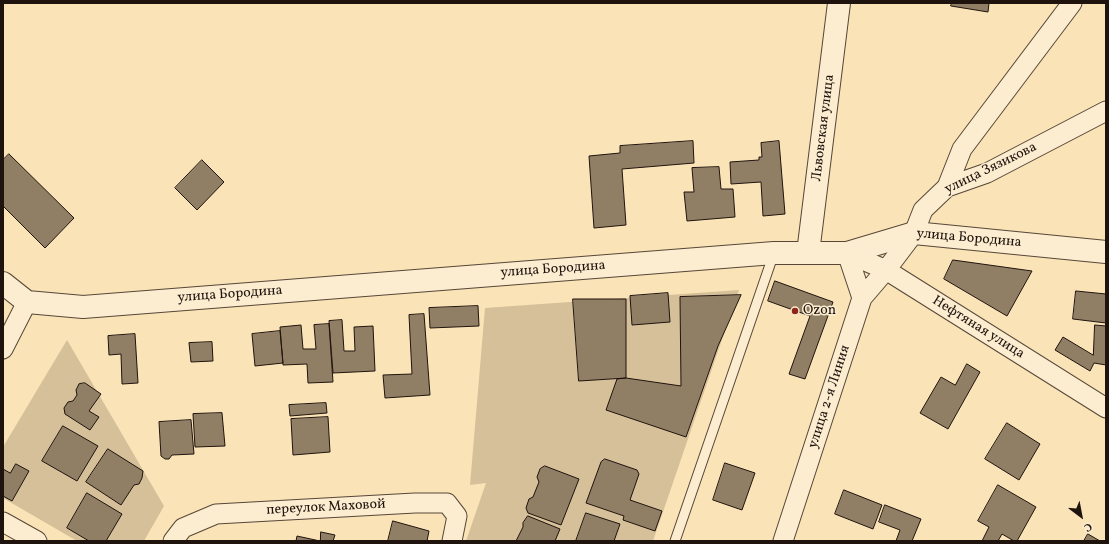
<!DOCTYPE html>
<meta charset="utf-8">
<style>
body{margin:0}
#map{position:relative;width:1109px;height:544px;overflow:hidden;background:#fae3b6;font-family:Vollkorn,serif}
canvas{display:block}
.frame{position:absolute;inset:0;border:4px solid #1f130e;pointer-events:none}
.north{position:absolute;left:1061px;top:496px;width:40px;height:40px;-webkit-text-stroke:3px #fcedd0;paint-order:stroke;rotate:148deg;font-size:11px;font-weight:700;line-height:16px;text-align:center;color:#1f130e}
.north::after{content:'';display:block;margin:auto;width:14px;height:18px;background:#1f130e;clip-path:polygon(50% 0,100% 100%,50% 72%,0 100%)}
</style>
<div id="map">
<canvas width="1109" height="544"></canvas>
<div class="frame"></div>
<div class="north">С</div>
</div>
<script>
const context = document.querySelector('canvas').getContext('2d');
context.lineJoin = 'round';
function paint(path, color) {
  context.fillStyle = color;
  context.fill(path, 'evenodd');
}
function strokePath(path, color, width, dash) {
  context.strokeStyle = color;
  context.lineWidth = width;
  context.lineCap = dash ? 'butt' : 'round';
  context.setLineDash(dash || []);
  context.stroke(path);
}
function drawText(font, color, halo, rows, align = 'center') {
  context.font = font + ' Vollkorn,serif';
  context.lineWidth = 3;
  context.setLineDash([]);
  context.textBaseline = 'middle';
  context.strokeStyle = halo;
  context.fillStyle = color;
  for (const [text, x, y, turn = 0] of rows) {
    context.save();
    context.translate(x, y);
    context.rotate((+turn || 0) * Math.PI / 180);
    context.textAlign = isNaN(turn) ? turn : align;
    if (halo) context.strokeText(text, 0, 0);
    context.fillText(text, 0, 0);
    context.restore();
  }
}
paint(new Path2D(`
 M739,290L653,541H466L486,483L470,485L485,308Z
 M67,340L164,506L144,541H77L3,498V447Z`), '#d5c099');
const building = new Path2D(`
 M952,3H989L988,12L951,6Z
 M693,141L694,163L622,169L626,225L594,228L589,156L620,153V146Z
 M779,141L785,214L763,216L761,182L731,184L730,162L759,160V157H762L761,143Z
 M9,154L74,218L45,248L3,206V160Z
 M202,160L224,182L197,210L175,188Z
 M719,167L721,189H733L735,217L687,221L684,192H694L692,168Z
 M953,260L1032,271L1007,316L944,279Z
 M775,281L833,302L805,379L789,374L810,316L768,301Z
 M1076,291L1106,294V323L1073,319Z
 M668,293L670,322L632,325L630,296Z
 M741,295L718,346L686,437L606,410L617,379L626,378L681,386L680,297Z
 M573,299H626V378L579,381Z
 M478,306L479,326L430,328L429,308Z
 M424,314L430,395L385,398L383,375L412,374L409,315Z
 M342,320L344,351H355L354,327L373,326L375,371L333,373L329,321Z
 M329,324L333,382L308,383L307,364L283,365L280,327L301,325L303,349H316L314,325Z
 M1095,325L1106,326V365L1094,363L1090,371L1055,350L1063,337L1093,355Z
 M280,331L283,363L255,366L252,334Z
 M135,334L138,383L122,384L121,354L109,355L108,336Z
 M212,342L213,361L191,362L189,343Z
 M967,364L980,372L948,429L920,413L941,377L955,385Z
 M85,383L101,394L89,411L99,417L90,430L65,414L64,408L68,402L73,401L77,395L76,390L79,384Z
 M326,403L327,413L290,416L289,405Z
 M222,413L225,446L195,447L193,414Z
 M328,417L330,452L293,455L291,419Z
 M191,420L194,454L172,455L169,459H165L161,456L159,422Z
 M1007,423L1040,444L1019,480L985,459Z
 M63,426L98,446L77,481L42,461Z
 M108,449L143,471L142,478L139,484L134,485L121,505L86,482Z
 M605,459L637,470L639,474L630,500L662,511L655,531L623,520L624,516L586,503L601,462Z
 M725,463L755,473L742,510L713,500Z
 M16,464L29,471L12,501L3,496V469L10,473Z
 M545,466L579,479L561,525L528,513L526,508L529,499L533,497L539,482L537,477L540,469Z
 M998,485L1036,507L1017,541H1014L1002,534L998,541H982L989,527L978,521Z
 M844,490L882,505L873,529L835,514Z
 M87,493L122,514L106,541H89L67,528Z
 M885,505L921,519L912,541H896L900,530L879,522Z
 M586,513L620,524L614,541H576Z
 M528,516L560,529L555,541H516L523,527V523Z
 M393,521L429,531L427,541H388Z
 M321,532L335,535L333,541H296L297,536L320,541Z
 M1088,534L1100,541H1084Z`);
paint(building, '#917f65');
strokePath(building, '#1f130e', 1);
const service = new Path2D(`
 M675,541L774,253`);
const minor = new Path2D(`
 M947,187L962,149L1072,3
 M847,253L886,270L1106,408
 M862,298L886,270L914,233L923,210L947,187L987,173L1106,111
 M3,349L27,302
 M3,522L37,541
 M173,541L183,528L216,514L415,503H447L457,516L452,541
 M783,541L862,298L847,253`);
const tertiary = new Path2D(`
 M808,253L839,3
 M3,283L27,302L83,307L774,253H847L914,233L1106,252`);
strokePath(service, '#564738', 11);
strokePath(minor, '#564738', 21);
strokePath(tertiary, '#564738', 24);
strokePath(service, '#fcedd0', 9);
strokePath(minor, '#fcedd0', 19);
strokePath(tertiary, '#fcedd0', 22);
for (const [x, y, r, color] of [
 [795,311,4,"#8f2418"]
]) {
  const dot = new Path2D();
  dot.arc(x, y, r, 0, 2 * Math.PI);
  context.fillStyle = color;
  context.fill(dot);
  strokePath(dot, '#fcedd0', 1.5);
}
drawText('14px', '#1f130e', '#fcedd0', [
 ["Львовская улица",824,128,-83],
 ["улица Зязикова",991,169,-26],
 ["улица Бородина",969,239,5],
 ["улица Бородина",553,270,-4],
 ["улица Бородина",230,295,-4],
 ["Нефтяная улица",978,328,32],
 ["улица 2-я Линия",830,397,-72],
 ["переулок Маховой",326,508,-3]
]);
drawText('14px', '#1f130e', '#fcedd0', [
 ["Ozon",803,311]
], 'left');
</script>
